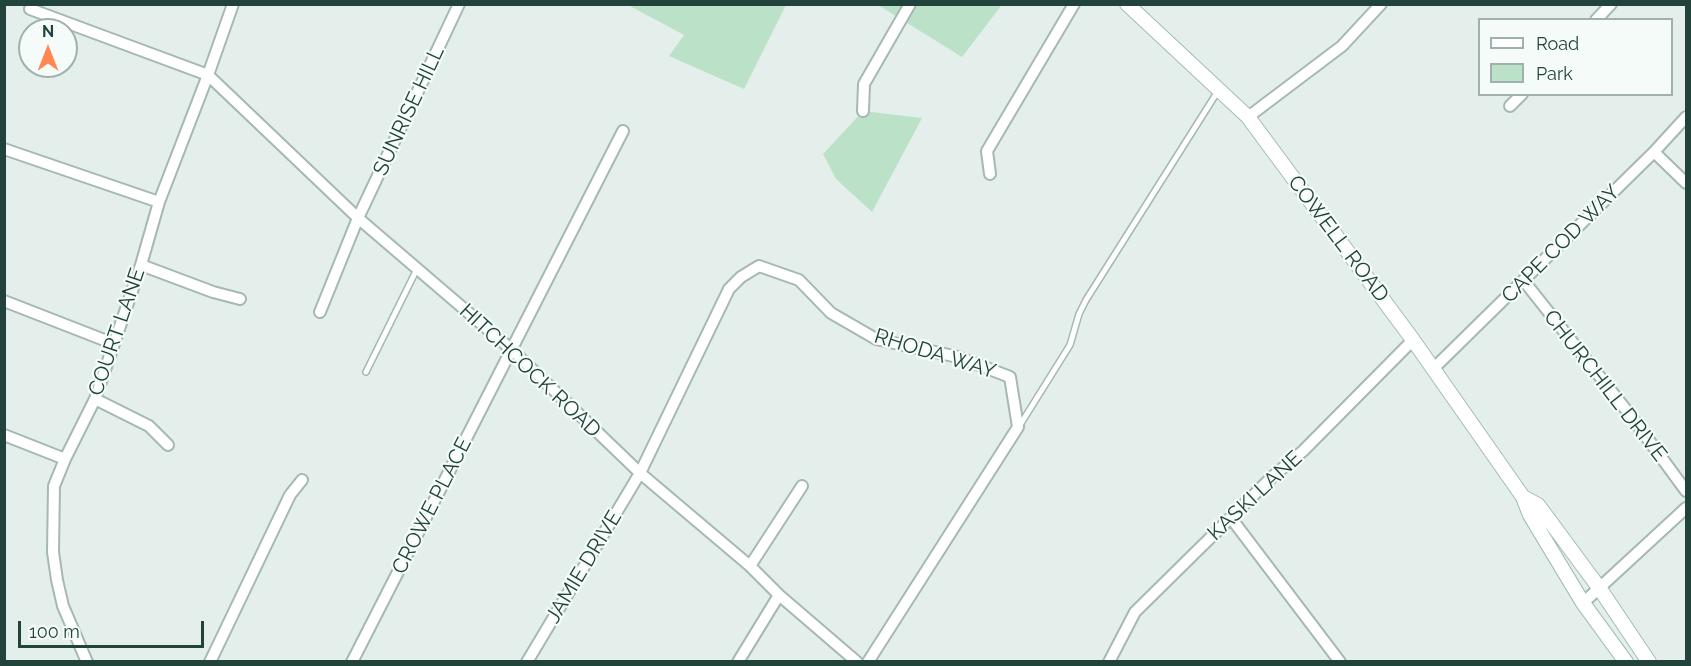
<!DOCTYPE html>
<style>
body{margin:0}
#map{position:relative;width:1691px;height:666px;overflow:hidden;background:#e4efeb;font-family:Raleway,sans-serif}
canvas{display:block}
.frame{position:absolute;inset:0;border:6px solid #21433c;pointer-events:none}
.legend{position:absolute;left:1478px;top:18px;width:195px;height:78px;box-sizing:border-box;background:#f5fbf8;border:2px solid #a0b1ad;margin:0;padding:8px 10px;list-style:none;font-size:18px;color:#21433c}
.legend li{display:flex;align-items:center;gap:12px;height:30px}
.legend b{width:30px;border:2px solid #a0b1ad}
.north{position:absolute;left:18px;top:18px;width:60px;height:60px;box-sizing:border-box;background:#f5fbf8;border:2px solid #a0b1ad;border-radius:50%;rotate:0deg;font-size:16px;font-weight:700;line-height:24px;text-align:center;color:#21433c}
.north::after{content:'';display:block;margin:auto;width:21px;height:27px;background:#fe8752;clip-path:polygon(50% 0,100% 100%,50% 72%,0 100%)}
.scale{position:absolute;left:18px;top:621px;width:186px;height:27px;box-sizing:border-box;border:3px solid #21433c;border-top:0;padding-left:8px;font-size:18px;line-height:21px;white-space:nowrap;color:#21433c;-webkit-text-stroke:4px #f5fbf8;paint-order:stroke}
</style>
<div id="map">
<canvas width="1691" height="666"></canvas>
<div class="frame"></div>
<ul class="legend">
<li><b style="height:8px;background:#fff"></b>Road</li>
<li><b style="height:16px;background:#bbe2c8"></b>Park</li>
</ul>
<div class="north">N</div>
<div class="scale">100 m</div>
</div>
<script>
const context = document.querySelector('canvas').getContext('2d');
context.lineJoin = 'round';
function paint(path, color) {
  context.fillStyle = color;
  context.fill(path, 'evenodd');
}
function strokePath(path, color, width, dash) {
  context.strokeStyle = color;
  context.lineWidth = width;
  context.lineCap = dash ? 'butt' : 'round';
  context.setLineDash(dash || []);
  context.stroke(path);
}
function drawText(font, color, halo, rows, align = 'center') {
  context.font = font + ' Raleway,sans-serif';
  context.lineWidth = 4.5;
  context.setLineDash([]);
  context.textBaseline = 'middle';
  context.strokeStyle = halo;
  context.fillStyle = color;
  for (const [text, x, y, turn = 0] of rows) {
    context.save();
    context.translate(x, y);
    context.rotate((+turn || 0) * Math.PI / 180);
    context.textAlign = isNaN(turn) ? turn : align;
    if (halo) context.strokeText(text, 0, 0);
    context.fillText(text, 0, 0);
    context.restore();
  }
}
paint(new Path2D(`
 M998,4L1001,6L962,57L878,5Z
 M628,5L786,4V5L744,89L669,56L684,35Z
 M863,111L922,118L872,212L836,179L823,154Z`), '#bbe2c8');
const lane = new Path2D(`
 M366,372L417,269
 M1020,425L1070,345L1079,314L1086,300L1218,91`);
const street = new Path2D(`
 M30,9L208,75L358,218L512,350L640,473L750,566L779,595L857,662
 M1596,20L1611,4
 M1510,106L1522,94
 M863,111L864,84L910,4
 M1248,117L1342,46L1381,4
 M4,149L159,202
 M1654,152L1686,183
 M990,174L987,151L1074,4
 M141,265L213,292L240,299
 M1524,281L1631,416L1686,491
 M4,301L112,343
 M320,312L358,218L459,4
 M1433,369L1654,152L1686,117
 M95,399L149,426L168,445
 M4,435L65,459
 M1231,518L1340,662
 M750,566L802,486
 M1583,603L1686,508
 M87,662L63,606L57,580L53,552L54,486L65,459L95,399L141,265L159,202L208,75L233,4
 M210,662L290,495L302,480
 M352,662L623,131
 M527,662L640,473L729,289L741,277L759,266L799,280L831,313L876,339L958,357L1010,377L1018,427L868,662
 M738,662L779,595
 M1109,662L1135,612L1272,477L1303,451L1413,340`);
const secondary = new Path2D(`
 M1127,4L1248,117L1413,340L1523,497L1530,515L1583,603L1626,662
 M1523,497L1538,505L1600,589L1649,662`);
strokePath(lane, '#a6b8b3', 8);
strokePath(street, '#a6b8b3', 14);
strokePath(secondary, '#a1bcb4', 16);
strokePath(lane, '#fff', 5);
strokePath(street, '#fff', 10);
strokePath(secondary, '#fff', 14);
drawText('21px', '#21433c', '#f5fbf8', [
 ["SUNRISE HILL",409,111,-65],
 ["COWELL ROAD",1338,239,53],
 ["CAPE COD WAY",1561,244,-45],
 ["COURT LANE",117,332,-71],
 ["RHODA WAY",935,354,17],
 ["HITCHCOCK ROAD",530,371,43],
 ["CHURCHILL DRIVE",1605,386,52],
 ["KASKI LANE",1255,496,-43],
 ["CROWE PLACE",432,506,-63],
 ["JAMIE DRIVE",584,567,-59]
]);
</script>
